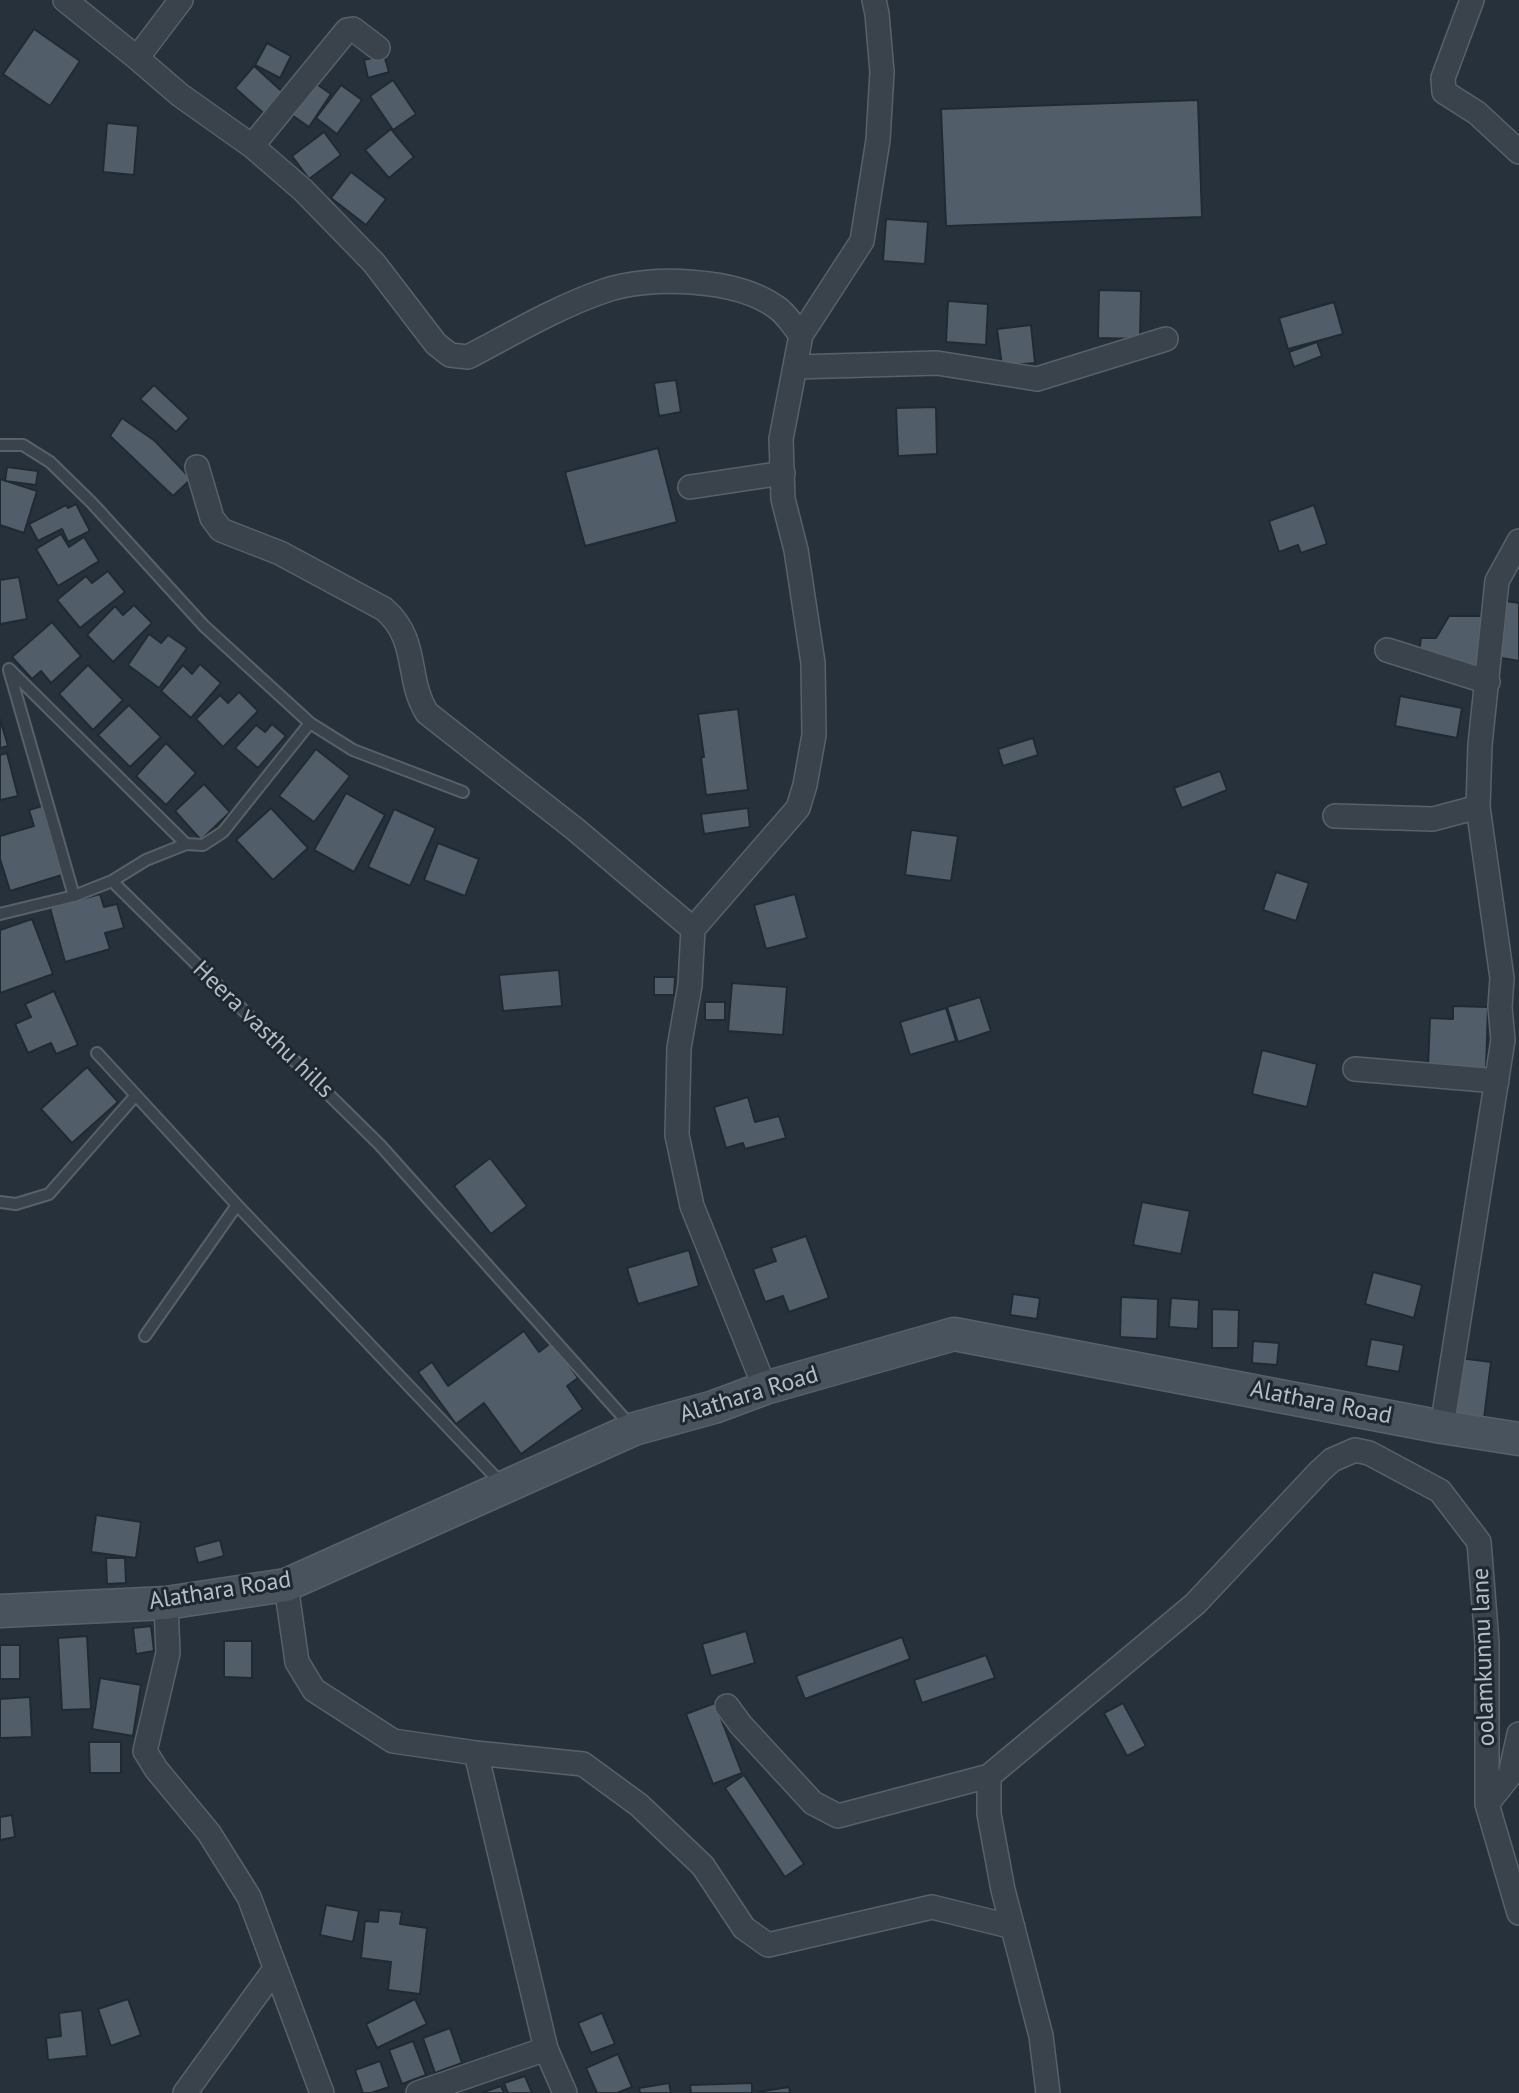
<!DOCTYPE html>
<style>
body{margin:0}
canvas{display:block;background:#26313b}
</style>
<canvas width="1519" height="2093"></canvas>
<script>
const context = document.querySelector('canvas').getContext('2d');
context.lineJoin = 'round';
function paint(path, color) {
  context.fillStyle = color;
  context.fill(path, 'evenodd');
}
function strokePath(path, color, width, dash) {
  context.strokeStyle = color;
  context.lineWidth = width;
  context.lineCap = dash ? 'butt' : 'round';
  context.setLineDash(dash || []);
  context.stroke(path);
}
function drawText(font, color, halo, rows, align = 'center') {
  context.font = font + ' "PT Sans",sans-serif';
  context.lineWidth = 6;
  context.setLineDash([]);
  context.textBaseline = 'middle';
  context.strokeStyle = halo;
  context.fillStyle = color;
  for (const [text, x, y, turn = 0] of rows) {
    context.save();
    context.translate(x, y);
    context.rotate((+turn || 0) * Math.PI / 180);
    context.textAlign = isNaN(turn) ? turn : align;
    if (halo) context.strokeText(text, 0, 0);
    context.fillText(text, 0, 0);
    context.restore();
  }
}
const building = new Path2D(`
 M34,29L80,61L50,106L3,74Z
 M267,43L291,56L280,78L255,65Z
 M384,55L389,72L368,78L364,60Z
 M254,66L287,96L268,117L235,88Z
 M393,80L416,114L393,130L370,96Z
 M312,81L331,94L309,127L289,113Z
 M341,85L362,100L337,134L316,118Z
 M1198,100L1202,217L946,226L941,109Z
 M107,123L138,126L134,175L103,172Z
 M391,129L414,157L389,178L365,150Z
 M324,132L341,155L309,179L292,156Z
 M351,172L386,199L366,225L331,198Z
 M886,219L928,222L925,264L883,261Z
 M1099,290L1141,291L1140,339L1098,338Z
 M948,301L988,304L986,345L946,342Z
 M1334,302L1343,334L1288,349L1279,318Z
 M1031,325L1035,363L1002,366L997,329Z
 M1317,342L1322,356L1294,367L1289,352Z
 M676,380L681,412L659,416L654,383Z
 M154,385L189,418L176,432L140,399Z
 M936,407L937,454L898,456L896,408Z
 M122,418L155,441L191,479L173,496L110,436Z
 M658,448L677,522L585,546L565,472Z
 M7,467L38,471L36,485L5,481Z
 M0,479L37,491L24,533L0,525Z
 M76,504L90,531L68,542L62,529L38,541L29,524L66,505L68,508Z
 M1314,505L1327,544L1301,553L1298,545L1279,552L1269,521Z
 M61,534L69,547L84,537L99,561L58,586L36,549Z
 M108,571L125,592L80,628L57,600L86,576L92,583Z
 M19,577L27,619L0,624V580Z
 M1506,601L1519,603V661L1496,657Z
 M134,605L152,623L113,662L87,635L115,606L123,615Z
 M1449,616H1486L1481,670L1419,653L1421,638H1436Z
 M52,622L81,656L51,683L41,671L32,679L12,657Z
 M149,634L161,643L168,635L187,648L159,688L128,665Z
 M200,664L221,683L191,718L161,691L183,665L192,674Z
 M88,665L123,700L93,730L59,694Z
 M239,692L258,711L223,747L196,719L220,695L228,703Z
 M1400,696L1462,708L1457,738L1395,726Z
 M129,705L161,737L130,767L98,735Z
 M738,709L748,790L706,795L701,757H704L698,714Z
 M0,719L8,746L0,748Z
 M272,724L286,736L258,768L235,748L256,725L265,732Z
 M1033,738L1038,755L1003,766L998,749Z
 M166,743L196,773L166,805L136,776Z
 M316,749L350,776L314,822L279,796Z
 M7,753L18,796L0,800V755Z
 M1220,771L1227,790L1182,808L1174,788Z
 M204,784L230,812L201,840L175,811Z
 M346,793L385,815L354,872L314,850Z
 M42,806L62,875L10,891L0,859V836L34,826L29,810Z
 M271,808L308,848L273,880L236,840Z
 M748,808L750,827L704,834L701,814Z
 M394,809L436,828L410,886L368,867Z
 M911,830L958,836L951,881L905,875Z
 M438,843L479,859L465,896L424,880Z
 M1276,872L1309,883L1296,921L1263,910Z
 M100,894L104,907L117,904L124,928L105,933L110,949L65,962L50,908Z
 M795,894L807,938L766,949L754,905Z
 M32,919L53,974L0,993V930Z
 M559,970L562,1006L503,1011L499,975Z
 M654,977H675L674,995H654Z
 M732,983L787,987L783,1035L728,1031Z
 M54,991L78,1045L56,1054L51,1043L28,1053L15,1024L31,1017L25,1004Z
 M980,997L991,1031L958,1042L947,1007Z
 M705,1002H725V1020H705Z
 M1453,1006L1488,1007L1486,1069L1428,1067L1430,1018L1453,1019Z
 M946,1008L956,1041L910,1055L900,1022Z
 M1262,1050L1317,1064L1307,1107L1252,1094Z
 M87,1067L118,1102L72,1143L41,1109Z
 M748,1097L755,1122L779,1116L786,1138L745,1149L743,1143L726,1148L714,1107Z
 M490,1158L527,1206L491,1234L454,1186Z
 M1142,1202L1190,1211L1181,1254L1133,1245Z
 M806,1236L829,1298L789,1312L783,1296L765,1302L753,1269L776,1261L771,1248Z
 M689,1250L699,1286L638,1304L627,1268Z
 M1373,1272L1422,1285L1414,1318L1365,1304Z
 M1013,1294L1040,1298L1037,1319L1010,1315Z
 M1121,1297L1158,1299L1157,1339L1120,1337Z
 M1171,1298L1199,1300L1198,1329L1169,1327Z
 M1212,1309L1239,1310L1238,1348H1212Z
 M524,1331L539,1352L552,1342L578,1378L567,1386L583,1409L521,1454L484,1403L456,1424L418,1372L432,1362L448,1386Z
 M1371,1339L1404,1345L1399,1372L1366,1366Z
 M1253,1341L1279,1343L1277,1365L1252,1363Z
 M1460,1358L1491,1362L1484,1418L1453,1414Z
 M96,1515L141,1522L136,1558L91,1552Z
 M220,1540L224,1556L198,1563L194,1547Z
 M106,1558H125L126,1583L107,1584Z
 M151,1626L154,1651L136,1654L133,1628Z
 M746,1631L755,1663L711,1676L702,1644Z
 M87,1636L91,1709L62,1710L58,1638Z
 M902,1637L910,1659L805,1699L796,1676Z
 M224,1641H252V1678L224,1677Z
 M0,1645H20V1679H0Z
 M986,1655L995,1678L922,1703L914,1680Z
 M100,1678L141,1685L133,1736L92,1729Z
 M30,1697L32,1737L0,1738V1699Z
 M715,1703L742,1773L713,1784L686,1714Z
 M1123,1703L1146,1746L1127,1756L1104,1713Z
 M89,1742H121V1773H90Z
 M744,1775L804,1864L785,1877L725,1788Z
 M12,1815L15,1837L0,1840V1817Z
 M326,1905L359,1911L353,1942L320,1935Z
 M379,1910L402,1912L400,1924L427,1928L420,1994L388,1990L391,1962L361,1958L365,1921L378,1922Z
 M128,1999L141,2035L111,2046L98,2009Z
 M415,1999L427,2024L377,2048L366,2024Z
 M82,2010L87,2056L48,2060L46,2038L61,2036L59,2013Z
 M602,2013L615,2044L591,2053L578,2023Z
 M450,2028L462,2063L435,2073L423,2038Z
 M413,2041L426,2075L402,2084L389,2050Z
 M618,2054L632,2087L617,2093H597L586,2068Z
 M380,2061L389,2087L371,2093H363L355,2070Z
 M525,2076L532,2093H508L504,2083Z
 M669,2083L671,2093H640L639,2088Z
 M752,2083V2093H691L690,2085Z
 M501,2086L504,2093H481Z
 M789,2087L790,2093H758V2092Z`);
paint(building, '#515e69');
strokePath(building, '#212a32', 2);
const lane = new Path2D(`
 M0,445H23L50,462L92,503L204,626L310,723L353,750L463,792
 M9,669L186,844L146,860L112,881L380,1145L631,1426
 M9,670L74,896
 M186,844L203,845L223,832L310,723
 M0,914L74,896L112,881
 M97,1053L237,1205L502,1484
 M0,1202L16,1204L49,1194L136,1095
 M145,1336L237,1205`);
const street = new Path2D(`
 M65,0L137,58L180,95L252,146L303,190L374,263L436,344L450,355L468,357C512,334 557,307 604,291C649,275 736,278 776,307C786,313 793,326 801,335L781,439L783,499L796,550L813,663L814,735L805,785L798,808L693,929L690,985L679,1048L677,1135L692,1206L765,1388
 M1472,0L1443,78L1444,92L1477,113L1519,152
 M137,58L181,0
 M252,146L347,30L353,29L378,48
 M801,335L862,241L878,140L882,72L877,14L874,0
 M795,367L937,363L1037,379L1166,339
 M197,467L212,518L221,530L280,553L384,609C420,640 405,678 427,713L575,829L693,929
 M690,487L783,473
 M1387,650L1488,682
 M1335,816L1433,819L1478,807
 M1355,1069L1497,1081
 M1442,1427L1503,1040L1500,1007L1502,978L1478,807L1480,745L1497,581L1519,541
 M286,1585L297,1662L314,1690L393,1741L476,1753L583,1764L639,1805L703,1866L744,1928L768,1945L932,1907L1013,1927
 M166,1603L168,1653L145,1751L156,1769L209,1833L249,1897L322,2093
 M727,1706L741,1725L813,1803L838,1816L989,1776
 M476,1753L546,2049
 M1487,1804L1510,1775L1519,1734
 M185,2093L275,1969
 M418,2093L546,2049L565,2093
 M1048,2093L1041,2036L1003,1890L989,1814V1776L1195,1604L1320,1471L1332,1460L1355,1450L1369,1453L1440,1491L1479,1542L1487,1643V1804L1519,1913`);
const secondary = new Path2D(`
 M0,1611L166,1603L286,1585L634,1429L714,1407L765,1388L954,1334L1442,1427L1519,1439`);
strokePath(lane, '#586169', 14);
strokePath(street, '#586169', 26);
strokePath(secondary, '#586169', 35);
strokePath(lane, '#3a434c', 10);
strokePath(street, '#3a434c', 23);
strokePath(secondary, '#48535e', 32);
drawText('24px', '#b5bec7', '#1f2830', [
 ["Heera vasthu hills",263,1030,44],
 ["Alathara Road",749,1395,-17],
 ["Alathara Road",1321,1403,11],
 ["Alathara Road",220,1591,-9],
 ["oolamkunnu lane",1484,1657,-92]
]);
</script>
